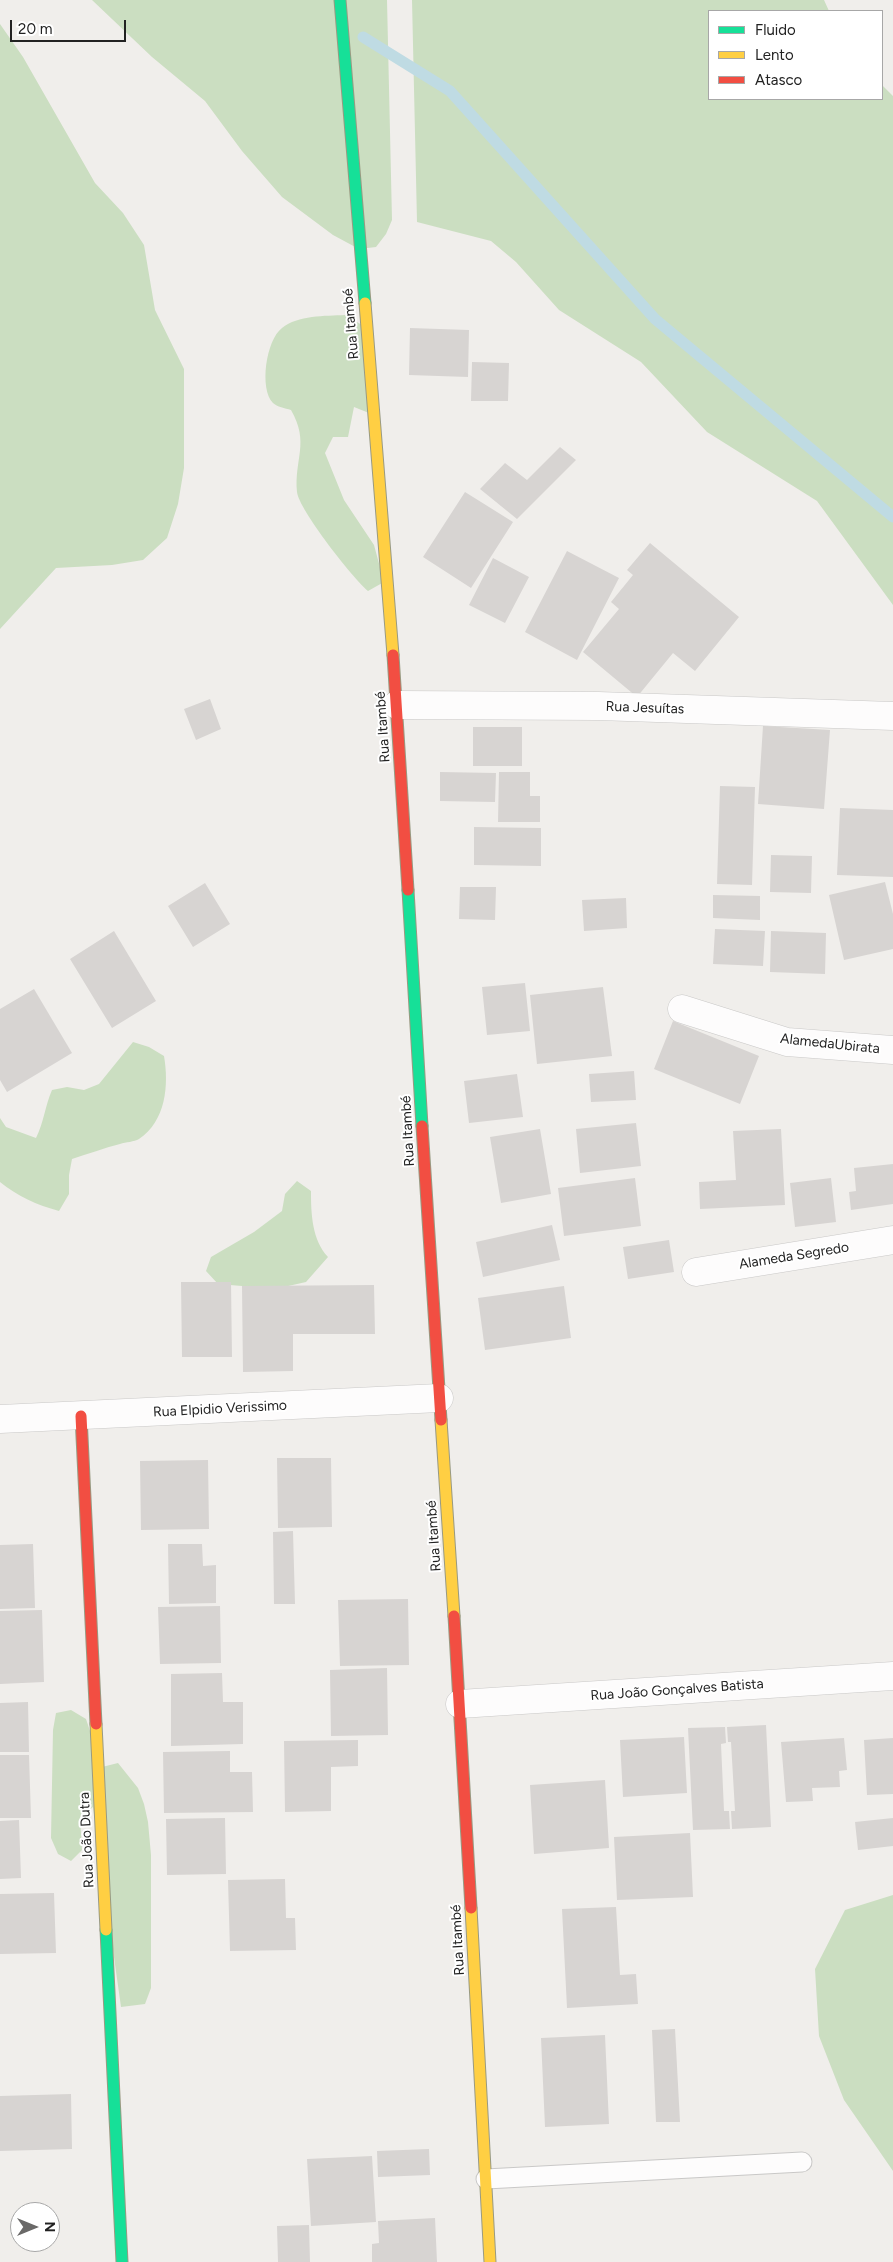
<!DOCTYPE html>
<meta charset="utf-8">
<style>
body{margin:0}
#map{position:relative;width:893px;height:2262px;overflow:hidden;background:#f0eeeb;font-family:Figtree,sans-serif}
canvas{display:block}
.legend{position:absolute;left:708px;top:10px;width:175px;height:90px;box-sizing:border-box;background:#fff;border:1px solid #a7a7a7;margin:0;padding:6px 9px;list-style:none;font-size:15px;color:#222}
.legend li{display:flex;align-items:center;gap:10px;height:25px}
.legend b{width:25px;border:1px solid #a7a7a7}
.north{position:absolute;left:10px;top:2202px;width:50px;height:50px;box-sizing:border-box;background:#fff;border:1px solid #a7a7a7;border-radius:50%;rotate:90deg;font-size:14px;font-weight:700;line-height:20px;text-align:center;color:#222}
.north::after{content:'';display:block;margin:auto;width:18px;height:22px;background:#6a6968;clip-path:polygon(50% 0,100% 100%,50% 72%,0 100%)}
.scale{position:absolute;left:10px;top:20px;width:116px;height:22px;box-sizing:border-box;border:2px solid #222;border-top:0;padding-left:6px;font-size:15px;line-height:18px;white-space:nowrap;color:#222;-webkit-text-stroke:4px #fff;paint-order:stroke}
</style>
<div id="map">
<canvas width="893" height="2262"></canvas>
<ul class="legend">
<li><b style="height:6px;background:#16e098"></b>Fluido</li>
<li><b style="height:6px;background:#ffcf43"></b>Lento</li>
<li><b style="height:6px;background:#f24e42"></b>Atasco</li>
</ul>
<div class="north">N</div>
<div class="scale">20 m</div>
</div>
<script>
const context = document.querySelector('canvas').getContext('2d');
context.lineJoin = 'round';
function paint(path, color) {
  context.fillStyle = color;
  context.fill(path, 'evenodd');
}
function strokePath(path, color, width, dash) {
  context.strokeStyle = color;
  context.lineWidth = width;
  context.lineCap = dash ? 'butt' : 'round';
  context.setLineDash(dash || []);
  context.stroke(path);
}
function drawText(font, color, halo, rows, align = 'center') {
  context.font = font + ' Figtree,sans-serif';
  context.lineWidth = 4;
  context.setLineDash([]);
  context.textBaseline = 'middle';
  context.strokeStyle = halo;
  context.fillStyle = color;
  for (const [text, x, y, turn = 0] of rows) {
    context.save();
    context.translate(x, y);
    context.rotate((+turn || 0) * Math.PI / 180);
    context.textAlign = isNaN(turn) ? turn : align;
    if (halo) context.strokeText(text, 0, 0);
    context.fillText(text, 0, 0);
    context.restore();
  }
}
paint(new Path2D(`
 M92,0H387L392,220L386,234L376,247L359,249L333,235L282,197L242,151L205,101L152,57Z
 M412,0H824L829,11H709V99H882V85L893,96V605L817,501L707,432L641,362L559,310L516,262L491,241L417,222Z
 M0,24L23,57L95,183L123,213L144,245L155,310L184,369V468L178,504L167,538L143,560L112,565L56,568L0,629Z
 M345,315L362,325L369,413L354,407L348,437H333L325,453L344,500L374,545L384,582L368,591C352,577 299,510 297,492C294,459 310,443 291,410C285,408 277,407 273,403C259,389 266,340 282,328C298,315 325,316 345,315Z
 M133,1042L149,1047L164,1056C169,1085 166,1121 139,1139C134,1142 126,1142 120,1144C104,1148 88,1154 72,1159L69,1175V1194L59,1211C37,1205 17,1196 0,1182V1118L6,1127L36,1138C44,1122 45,1106 52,1090L67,1087L84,1090L99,1084Z
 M297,1181L311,1191C311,1214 312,1240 328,1257L306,1282L257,1293L242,1286L218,1284L206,1271L211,1257L254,1232L282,1211L285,1194Z
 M71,1710L86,1719L102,1767L118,1763L138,1788L144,1804L148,1822L151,1855V1988L145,2004L121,2007L93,1807L80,1817L82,1850L71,1861L58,1854L51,1838L53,1730L56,1713Z
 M893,1895V2171L844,2100L819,2036L815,1969L845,1910Z`), '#cbdec1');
strokePath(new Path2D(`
 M363,37L450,91L655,319L893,517`), '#bfdbe3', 11);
paint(new Path2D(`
 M410,328L469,330L468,377L409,375Z
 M472,362L509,363L508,401H471Z
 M560,447L576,460L517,519L480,489L505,463L527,480Z
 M465,492L513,522L471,588L423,557Z
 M650,543L739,617L695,671L673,653L637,697L583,652L619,609L611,602L633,575L627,570Z
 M567,551L619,578L577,660L525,632Z
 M493,558L529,577L505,623L469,605Z
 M210,699L221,729L196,740L184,709Z
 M763,726L830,730L824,809L758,804Z
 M473,727H522V766H473Z
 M440,772L496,773L495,802L440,801Z
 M499,772H530V796H540V822H498Z
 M720,786L755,787L752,885L717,884Z
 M840,808L893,810V877L837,875Z
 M474,827L541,828V866L474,865Z
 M771,855L812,856L811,893L770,892Z
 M885,882L893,914V949L844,960L829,895Z
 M205,883L230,924L193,947L168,906Z
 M460,887H496L495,920L459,919Z
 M713,895L760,896V920L713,918Z
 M626,898L627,928L584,931L582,900Z
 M715,929L765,931L763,966L713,964Z
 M114,931L156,1001L112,1028L70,959Z
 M771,931L826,933L825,974L770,972Z
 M525,983L530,1031L487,1035L482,987Z
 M603,987L612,1056L537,1064L530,995Z
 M34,989L72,1053L7,1092L0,1080V1009Z
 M673,1021L759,1056L740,1104L654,1069Z
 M634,1071L636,1100L591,1102L589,1074Z
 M517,1074L523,1117L469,1123L464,1081Z
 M636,1123L641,1166L580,1173L576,1129Z
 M540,1129L551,1194L501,1203L490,1137Z
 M781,1129L785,1205L700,1209L699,1182L736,1180L733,1131Z
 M893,1164V1204L851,1210L849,1192L856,1191L854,1168Z
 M635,1178L641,1226L564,1236L558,1188Z
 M831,1178L836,1222L795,1227L790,1183Z
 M552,1225L560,1260L483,1277L476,1242Z
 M669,1240L674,1272L628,1279L623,1247Z
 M181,1282H231L232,1357H182Z
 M374,1285L375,1334H293V1371L243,1372L242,1286Z
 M564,1286L571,1338L485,1350L478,1298Z
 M277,1458H331L332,1527L278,1528Z
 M208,1460L209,1529L141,1530L140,1461Z
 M293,1531L295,1604H274L273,1532Z
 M33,1544L35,1608L0,1609V1545Z
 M168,1544H202L203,1566L216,1565V1603L169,1604Z
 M408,1599L409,1665L340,1666L338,1600Z
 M220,1606L221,1663L160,1664L158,1607Z
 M42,1610L44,1682L0,1684V1611Z
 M387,1668L388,1735L331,1736L330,1670Z
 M222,1673L223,1702H243V1744L171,1746V1674Z
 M28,1702L29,1752H0V1703Z
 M766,1725L771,1827L732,1829L731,1811H735L731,1742H728L727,1727Z
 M725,1727L726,1743L721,1744L724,1811H729L730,1829L693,1830L688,1728Z
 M684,1737L687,1793L623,1797L620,1740Z
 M844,1738L847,1770L839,1771L840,1787L812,1788L813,1801L786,1802L781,1742Z
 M893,1738V1794L867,1795L864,1740Z
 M358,1740V1766L331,1767V1811L285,1812L284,1741Z
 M230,1751V1772H252L253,1812L164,1813L163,1752Z
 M0,1755H29L31,1818H0Z
 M605,1780L609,1848L534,1854L530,1785Z
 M225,1818L226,1874L167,1875L166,1819Z
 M893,1818V1846L858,1850L855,1822Z
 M19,1820L21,1878L0,1879V1821Z
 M690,1833L693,1897L617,1900L614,1837Z
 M285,1879L286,1918H295L296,1950L230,1951L228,1880Z
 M54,1893L56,1953L0,1954V1894Z
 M616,1907L620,1975L636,1974L638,2004L567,2008L562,1909Z
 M675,2029L680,2122H656L652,2030Z
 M605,2035L609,2124L545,2127L541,2038Z
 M71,2094L72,2149L0,2151V2096Z
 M429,2149L430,2175L378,2177L377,2151Z
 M372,2156L376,2222L311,2226L307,2159Z
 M435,2218L437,2262H372V2244L379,2243L378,2221Z
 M309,2225L310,2262H278L277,2226Z`), '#d7d4d2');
const lane = new Path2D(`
 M486,2179L802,2162`);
const street = new Path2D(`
 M397,705L598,706L893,716
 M682,1009L787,1042L893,1050
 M696,1272L893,1240
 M0,1419L439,1398
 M460,1704L893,1676`);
const fast = new Path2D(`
 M340,0L365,303
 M408,890L422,1126
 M106,1930L122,2262`);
const slow = new Path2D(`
 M365,303L393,655
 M441,1420L454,1616
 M96,1724L106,1930
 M471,1908L490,2262`);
const jam = new Path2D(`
 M393,655L408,890
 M422,1126L441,1420
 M81,1416L96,1724
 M454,1616L471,1908`);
strokePath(lane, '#c9c8c7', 21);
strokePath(street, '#c9c8c7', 29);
strokePath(fast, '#999a82', 13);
strokePath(slow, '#999a82', 13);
strokePath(jam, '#999a82', 13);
strokePath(lane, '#fdfcfc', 19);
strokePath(street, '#fdfcfc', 28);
strokePath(fast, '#16e098', 11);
strokePath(slow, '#ffcf43', 11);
strokePath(jam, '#f24e42', 11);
drawText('14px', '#222', '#fff', [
 ["Rua Itambé",351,324,-95],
 ["Rua Jesuítas",645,708,2],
 ["Rua Itambé",383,727,-94],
 ["AlamedaUbirata",830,1044,6],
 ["Rua Itambé",408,1131,-93],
 ["Alameda Segredo",794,1256,-9],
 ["Rua Elpidio Verissimo",220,1409,-3],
 ["Rua Itambé",434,1536,-94],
 ["Rua João Gonçalves Batista",677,1690,-4],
 ["Rua João Dutra",87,1840,-93],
 ["Rua Itambé",458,1940,-93]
]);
</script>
